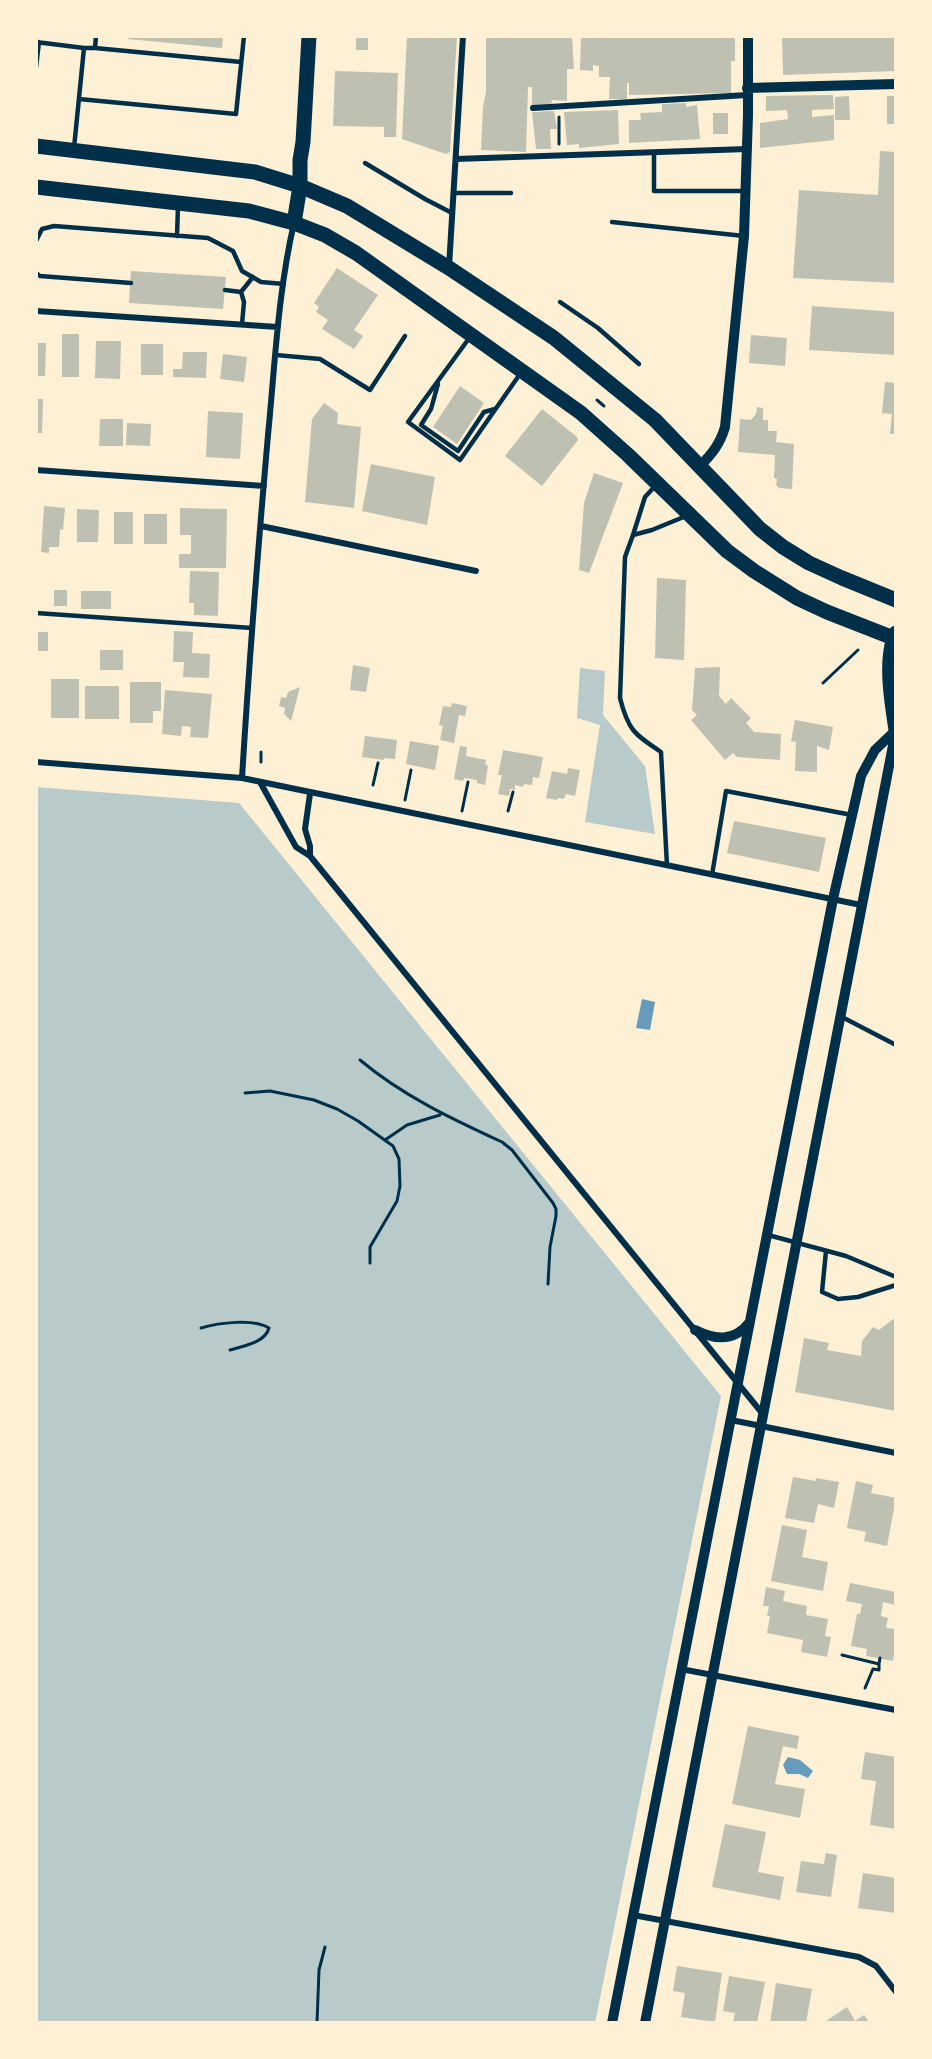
<!DOCTYPE html>
<style>
body{margin:0}
#map{position:relative;width:932px;height:2059px;overflow:hidden;background:#fdf0d5;font-family:Signika,sans-serif}
canvas{display:block}
.frame{position:absolute;inset:0;border:38px solid #fdf0d5;pointer-events:none}
</style>
<div id="map">
<canvas width="932" height="2059"></canvas>
<div class="frame"></div>
</div>
<script>
const context = document.querySelector('canvas').getContext('2d');
context.lineJoin = 'round';
function paint(path, color) {
  context.fillStyle = color;
  context.fill(path, 'evenodd');
}
function strokePath(path, color, width, dash) {
  context.strokeStyle = color;
  context.lineWidth = width;
  context.lineCap = dash ? 'butt' : 'round';
  context.setLineDash(dash || []);
  context.stroke(path);
}
paint(new Path2D(`
 M580,668L605,671L603,715L645,766L655,834L585,822L600,725L577,718Z
 M36,787L239,803L721,1396L595,2023H36Z`), '#b9caca');
paint(new Path2D(`
 M642,999L655,1002L650,1030L636,1028Z
 M788,1757L800,1760L813,1771L808,1778L799,1774H787L783,1765Z`), '#669bbc');
paint(new Path2D(`
 M128,36H223L222,48L128,39Z
 M356,36H368V50H356Z
 M407,36H457L450,152L446,154L402,139Z
 M486,36H572L574,69H567V101L552,100L551,105H532V87H528L526,152L481,150L483,107L486,92Z
 M581,36H735V61H731V93L629,95V83H627V99H609L610,77H599V66L593,65V71L580,70Z
 M782,36H896V71L783,75Z
 M335,71L398,73L396,137H384V127L333,126Z
 M833,95L834,109L812,110V117L834,115V140L760,148V123L788,119L787,110L766,111V96Z
 M849,96L850,120H835V97Z
 M887,96H896V124H887Z
 M686,103V107L697,105L700,139L629,143V120H641L640,113L662,112V104Z
 M618,110L619,144L579,148V144L567,145L564,112Z
 M554,111L557,129H550L551,149H536L532,112Z
 M713,113H728V134H713Z
 M880,151L896,152V283L793,278L799,190L878,195Z
 M337,268L378,295L354,330L363,336L354,349L322,329L328,320L316,312L319,307L314,303Z
 M131,271L226,277L223,309L129,303Z
 M812,306L896,312V355L809,350Z
 M62,334H79V377H62Z
 M751,335L787,338L785,366L749,363Z
 M96,341H121L120,379L95,378Z
 M36,343H46L45,376H36Z
 M141,344H163V375H141Z
 M183,352H207L206,378L173,377V369H182Z
 M223,354L247,357L244,382L220,379Z
 M885,382L896,383V434H890L892,414L882,413Z
 M460,386L484,403L457,444L433,427Z
 M36,399H43L42,433H36Z
 M324,403L338,413L337,424L361,427L354,508L305,502L312,419Z
 M757,407L763,408V420H768V431H777L776,442L794,444L792,489L779,488L776,485L777,479L774,478L775,455L738,452L740,419L751,420L756,414Z
 M542,409L577,437L578,440L542,486L505,456Z
 M208,411L243,413L240,459L206,457Z
 M100,419H123V446H99Z
 M127,423L151,424L150,446L126,445Z
 M371,464L435,477L427,525L362,511Z
 M594,473L623,483L589,573L579,570L584,503Z
 M44,506L65,508L63,530L60,529L59,547H49V553L41,552Z
 M180,508L227,509L226,568H179V554H191V535H180Z
 M77,509L99,510L98,542H77Z
 M114,512H133V544H114Z
 M144,514H167V544H144Z
 M190,571L219,572L218,616L194,615V603H189Z
 M657,578L686,580L684,660L655,658Z
 M54,590H67V606H54Z
 M81,591H111V609H81Z
 M174,631L193,632L192,653L210,654L209,678L183,677L184,662H173Z
 M36,632H48V651H36Z
 M100,650H123V670H100Z
 M353,665L370,668L366,692L350,690Z
 M720,667L719,696L726,704L731,698L751,718L746,723L754,732L781,734L780,760L737,757L733,753L725,760L691,720L697,715L692,710L695,668Z
 M51,679H79V718H51Z
 M130,682H161V711H153V723H130Z
 M85,686H119V719H85Z
 M300,687L291,721L284,714L285,708L279,706L281,697L286,698L288,692Z
 M165,690L212,694L208,738L190,737L191,727L182,726L181,736L162,734Z
 M36,702H38V722H36Z
 M452,703L467,706L465,716L459,715L454,743L440,740L443,726L439,725L443,706L451,707Z
 M795,720L833,727L829,750L817,746V772L795,771L796,742L791,741Z
 M365,736L397,740L395,759L384,758V760L362,757Z
 M410,741L439,746L435,770L406,764Z
 M460,746L467,747L466,756L486,760L485,764L488,766L485,785L477,783V780L464,778L463,781L454,779Z
 M503,750L543,757L539,778L533,777L532,785L524,784L523,787L515,785V790L510,789L509,796L498,794L502,775H498Z
 M568,768L580,770L575,796L566,794L565,797L563,799L558,798L557,800L546,798L552,771L567,774Z
 M734,821L826,838L819,872L727,853Z
 M896,1317V1411L795,1392L804,1338L829,1343L827,1350L861,1356L862,1341L873,1327L879,1330Z
 M793,1477L816,1481V1478L839,1482L834,1508L818,1504L814,1523L785,1518Z
 M856,1481L873,1485L871,1493L896,1498L887,1546L864,1541L866,1532L847,1528Z
 M782,1525L807,1530L802,1557L828,1562L823,1591L771,1581Z
 M850,1583L896,1592V1605L883,1602L881,1616L888,1618L886,1628L896,1629V1655L894,1654L893,1661L866,1656L867,1649L851,1646L857,1614H860L862,1604L846,1601Z
 M766,1587L785,1591L783,1601L807,1606L806,1615L828,1619L825,1636L831,1637L827,1657L801,1652L803,1640L767,1633L770,1616H767L769,1606H763Z
 M748,1726L799,1736L797,1749L783,1746L775,1784L805,1789L800,1818L732,1804Z
 M865,1752L896,1757V1829L870,1825L876,1781L861,1779Z
 M725,1824L766,1832L758,1872L784,1877L780,1900L712,1887Z
 M826,1853L837,1855L831,1897L796,1892L801,1861L824,1864Z
 M863,1873L896,1878V1913L858,1908Z
 M677,1966L722,1973L715,2022L681,2017L685,1993L673,1991Z
 M729,1976L765,1982L757,2023H733L735,2013L723,2011Z
 M776,1983L812,1989L806,2023H770Z
 M847,2007L855,2021L864,2015L870,2023H823Z`), '#bec0b2');
strokePath(new Path2D(`
 M559,117V144
 M597,400L604,406
 M823,683L858,650
 M261,752V762
 M373,785L378,763
 M405,800L411,770
 M462,811L468,782
 M508,811L513,792
 M360,1060C403,1096 452,1119 502,1142L512,1150L553,1203L556,1209V1216L550,1247L548,1284
 M245,1093L270,1091L314,1100L337,1109L358,1121L393,1146L399,1159L400,1186L397,1201L370,1247V1263
 M385,1140L407,1125L440,1115
 M201,1328C218,1323 254,1318 269,1328C265,1343 243,1346 230,1350
 M842,1655L879,1664L880,1658
 M865,1688L873,1669L879,1670V1664
 M317,2023L319,1970L325,1947`), '#003049', 3);
strokePath(new Path2D(`
 M36,42L84,48
 M95,48L241,62
 M36,67L39,42
 M79,99L236,114L244,36
 M74,148L84,48H95L96,36
 M654,153V191H744
 M365,163L425,199L452,213
 M454,193H511
 M612,222L744,236
 M177,236L178,206
 M36,241L42,229L54,226L208,238L233,251L242,271L261,282L284,284
 M36,273L40,276L131,283
 M225,290L241,292L253,277
 M241,292L244,302L242,324
 M560,302L598,328L639,364
 M470,337L408,422L460,460L520,374
 M276,355L320,359L370,390L405,336
 M438,384L431,409L421,425L458,451L484,412L495,409
 M656,485L645,497L633,535L652,530L686,516
 M633,535L625,557L620,698C628,730 634,734 661,752L667,866
 M36,613L252,628
 M712,875L726,791L852,815
 M842,1017L896,1045
 M768,1235L846,1256L896,1277
 M826,1251L822,1292L838,1299L858,1297L896,1285`), '#003049', 4.5);
strokePath(new Path2D(`
 M533,108L747,95
 M456,159L747,149
 M449,267L463,36
 M36,311L278,327
 M36,470L264,486
 M261,526L476,571
 M36,762L242,778L861,905
 M242,778C249,664 258,549 268,435C275,364 278,292 294,223
 M260,782L296,847L310,856L762,1413
 M310,794L305,829L310,846V856
 M731,1420L896,1453
 M681,1669L896,1710
 M633,1915L859,1957L876,1966L896,1992`), '#003049', 6);
strokePath(new Path2D(`
 M747,88L896,84
 M700,466C712,454 720,444 725,427L744,236L748,115V36
 M695,1330C715,1340 734,1342 749,1323
 M612,2023L833,899L861,776L875,750L896,730
 M645,2023L896,730`), '#003049', 10);
strokePath(new Path2D(`
 M36,146L255,172L300,186L347,206L449,268L554,338L655,420L760,529L783,547L809,563L842,578L896,600
 M36,187L249,211L294,223L325,235L356,253L581,413L628,455L727,551L754,571L797,598L827,612L896,639
 M294,223L300,186V160L303,142L309,36
 M896,633C884,659 892,703 896,730`), '#003049', 15);
</script>
